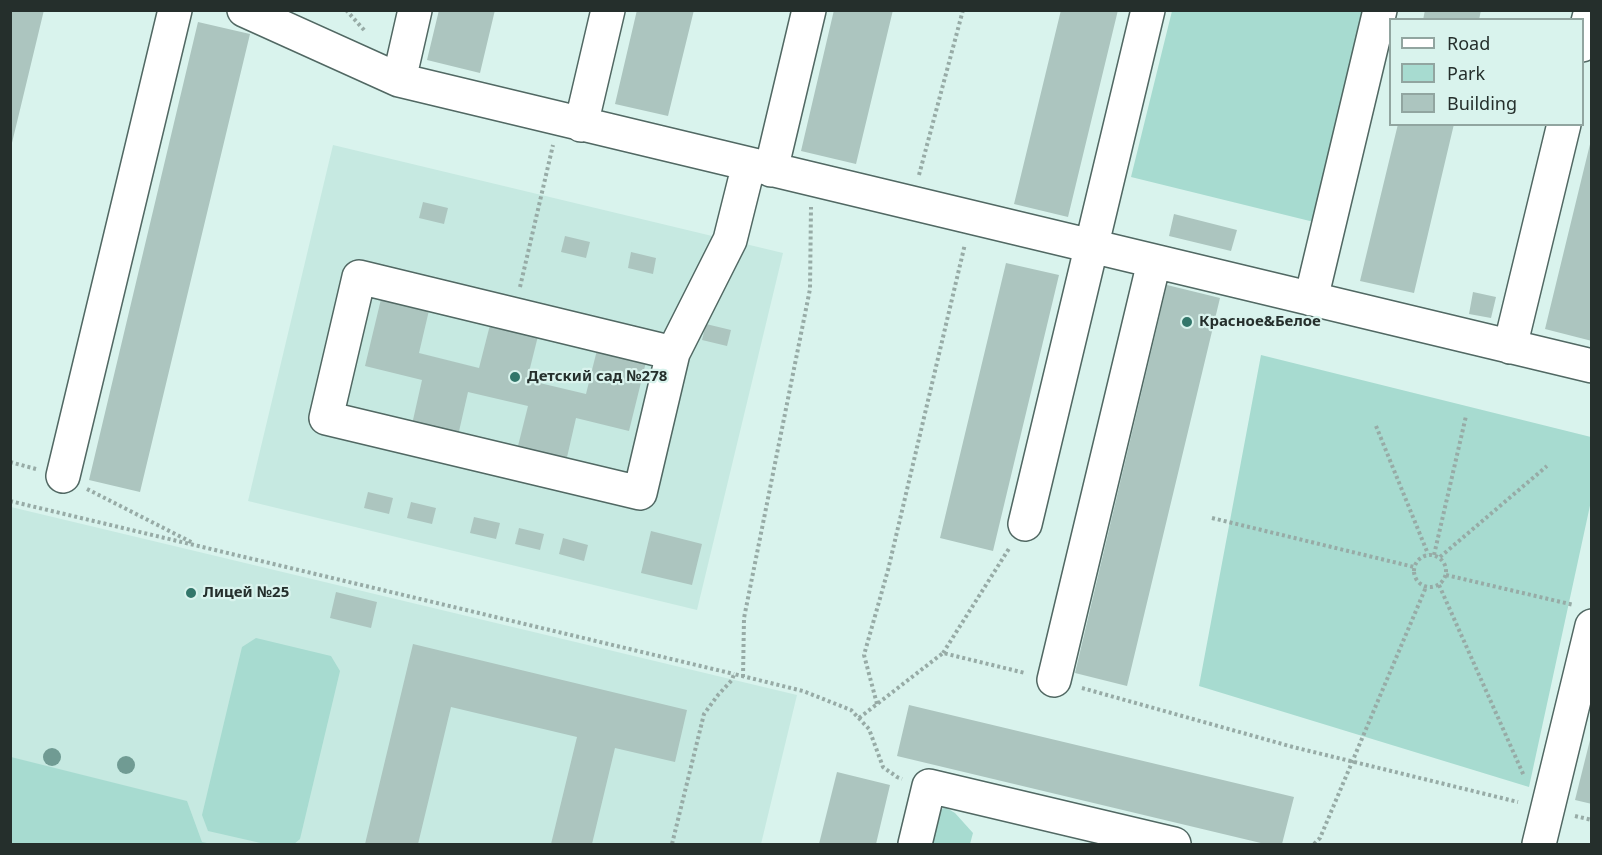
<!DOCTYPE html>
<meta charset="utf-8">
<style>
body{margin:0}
#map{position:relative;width:1602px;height:855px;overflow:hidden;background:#d9f3ed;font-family:"Noto Sans",sans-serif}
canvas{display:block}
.frame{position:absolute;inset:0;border:12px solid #252f2c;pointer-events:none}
.legend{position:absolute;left:1389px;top:18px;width:195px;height:108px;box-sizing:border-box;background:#d9f3ed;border:2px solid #91a5a0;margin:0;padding:8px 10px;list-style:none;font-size:18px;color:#252f2c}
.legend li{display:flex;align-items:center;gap:12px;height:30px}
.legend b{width:30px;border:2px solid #91a5a0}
</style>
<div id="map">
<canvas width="1602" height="855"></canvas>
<div class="frame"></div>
<ul class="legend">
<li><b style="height:8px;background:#fff"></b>Road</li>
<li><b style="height:16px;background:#a7dbd0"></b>Park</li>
<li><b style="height:16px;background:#acc5bf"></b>Building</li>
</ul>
</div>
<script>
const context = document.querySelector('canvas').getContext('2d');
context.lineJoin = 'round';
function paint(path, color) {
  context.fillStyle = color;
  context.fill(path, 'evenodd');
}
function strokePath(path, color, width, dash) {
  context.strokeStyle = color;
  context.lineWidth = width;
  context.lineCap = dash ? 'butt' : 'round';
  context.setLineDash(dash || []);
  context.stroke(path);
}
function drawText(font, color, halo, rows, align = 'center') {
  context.font = font + ' "Noto Sans",sans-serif';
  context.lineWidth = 4.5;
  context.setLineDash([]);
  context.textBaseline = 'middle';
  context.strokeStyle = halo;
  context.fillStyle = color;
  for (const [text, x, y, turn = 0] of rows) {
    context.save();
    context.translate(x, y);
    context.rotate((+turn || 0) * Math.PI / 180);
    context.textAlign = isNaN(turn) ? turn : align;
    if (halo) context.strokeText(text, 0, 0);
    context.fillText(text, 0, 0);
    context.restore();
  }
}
paint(new Path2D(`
 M333,145L783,253L697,610L248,501Z
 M11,507L797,695L761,844H11Z`), '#c6e9e1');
paint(new Path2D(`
 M1172,11H1371L1318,223L1131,177Z
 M1261,355L1591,437V501L1529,787L1199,686Z
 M256,638L331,656L340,671L300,839L294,844H265L208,831L202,815L242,647Z
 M11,757L187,801L202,842L212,844H11Z
 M945,807L955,813L973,833L970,844H923L932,815Z`), '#a7dbd0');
paint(new Path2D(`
 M10,10H44L11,147H10Z
 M439,10H495L480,73L427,60Z
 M637,10H694L668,116L615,104Z
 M834,10H893L856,164L801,151Z
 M1061,10H1118L1068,217L1014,204Z
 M1425,10H1481L1479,20H1423Z
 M198,22L250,34L140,492L89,480Z
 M1398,124H1454L1414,293L1360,281Z
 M1591,140H1592V341L1545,329Z
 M423,202L448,208L444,224L419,218Z
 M1174,214L1237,230L1231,251L1169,236Z
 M565,236L590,242L586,258L561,252Z
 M631,252L656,258L653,274L628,268Z
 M1006,263L1059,275L993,551L940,538Z
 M1167,285L1220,298L1127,686L1075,673Z
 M1473,292L1496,297L1491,318L1469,314Z
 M382,295L430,306L419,353L479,368L491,321L539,332L527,380L586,394L598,346L647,358L629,431L576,418L565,466L516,454L528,406L468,392L457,440L411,429L422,380L365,366Z
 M706,324L731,330L727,346L702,340Z
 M368,492L393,498L389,514L364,508Z
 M411,502L436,508L432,524L407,518Z
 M474,517L500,523L496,539L470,533Z
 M519,528L544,534L540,550L515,544Z
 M651,531L702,544L692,585L641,573Z
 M563,538L588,545L584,561L559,554Z
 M336,592L377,602L371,628L330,618Z
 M413,644L687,710L675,762L615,748L592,844H551L577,737L451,707L418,844H365Z
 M909,705L1294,797L1282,844H1265L897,756Z
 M1591,736L1592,737V804L1575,800Z
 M837,772L890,785L876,844H819Z`), '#acc5bf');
const minor = new Path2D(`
 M244,10L399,80L1592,366
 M1582,45L1591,10
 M399,80L415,10
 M581,125L608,10
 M771,170L809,10
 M1311,299L1380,10
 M1510,347L1564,124
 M673,353L359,277L326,418L640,493L673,353L730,240L749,164
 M63,476L175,10
 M1025,524L1148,10
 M1054,680L1154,262
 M915,844L929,786L1174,844
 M1539,844L1592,626`);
strokePath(minor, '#516863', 36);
strokePath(new Path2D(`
 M346,10L365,31
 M919,175L963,10
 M520,287L553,145
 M1376,426L1428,554
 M10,462L36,469
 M87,489L193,543
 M10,501L734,674
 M1212,518L1414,567
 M1414 571a16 16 0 1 1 32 0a16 16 0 1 1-32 0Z
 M1434,555L1466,416
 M1440,557L1547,466
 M1446,575L1574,605
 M1439,585L1524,776
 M943,653L1010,547
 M743,677L744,618L810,289L811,207
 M1082,688L1293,747L1518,802
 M877,704L864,655L888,570L965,244
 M859,718L943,653L1025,673
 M1575,816L1592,820
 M672,844L704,714L718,695L732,680L734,674L803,691L851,710L869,729L883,767L897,777L902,779
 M1314,844L1320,838L1426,587`), '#97aba6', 4, [3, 3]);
strokePath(minor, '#fff', 33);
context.fillStyle = '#709b93';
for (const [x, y] of [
 [52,757],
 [126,765]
]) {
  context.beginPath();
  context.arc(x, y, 9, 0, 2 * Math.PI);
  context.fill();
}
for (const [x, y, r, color] of [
 [1187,322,6,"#32766a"],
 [515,377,6,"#32766a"],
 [191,593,6,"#32766a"]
]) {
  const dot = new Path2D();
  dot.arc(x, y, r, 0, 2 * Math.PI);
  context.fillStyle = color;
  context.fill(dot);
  strokePath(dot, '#d9f3ed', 2);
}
drawText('bold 15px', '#252f2c', '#d9f3ed', [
 ["Красное&Белое",1199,322],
 ["Детский сад №278",527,377],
 ["Лицей №25",203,593]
], 'left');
</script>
